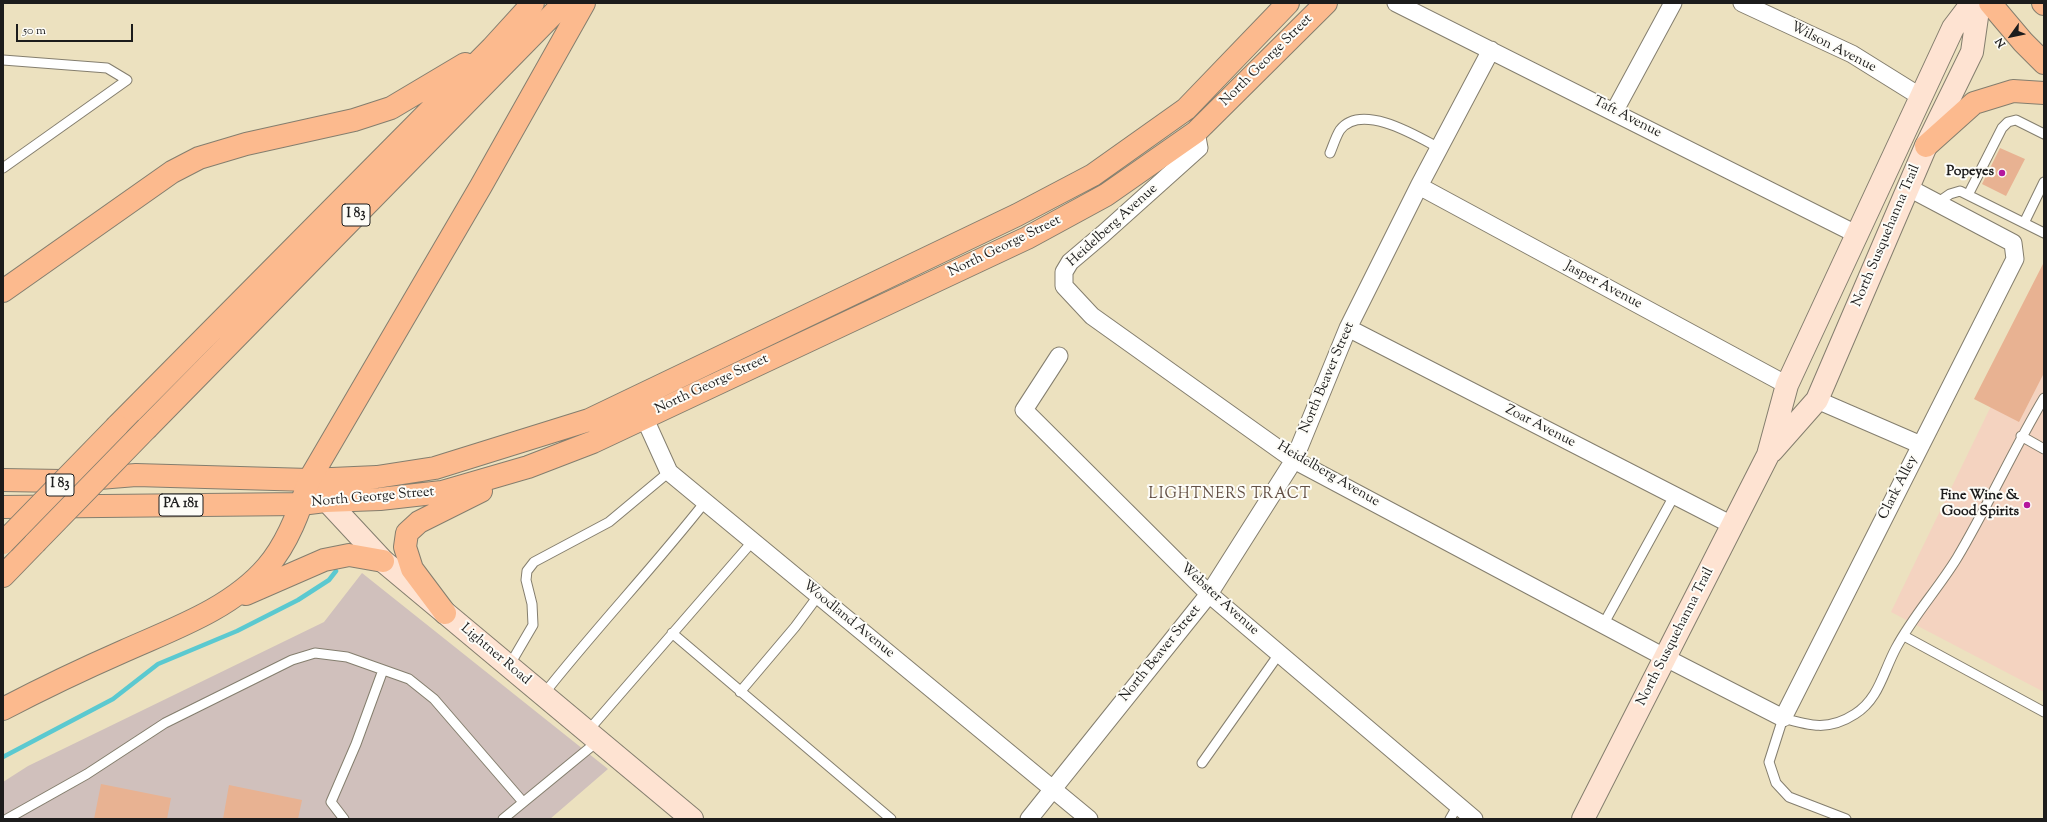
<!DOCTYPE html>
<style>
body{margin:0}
#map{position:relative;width:2047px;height:822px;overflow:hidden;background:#ece1bf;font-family:"Sorts Mill Goudy",serif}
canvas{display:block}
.frame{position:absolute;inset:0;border:4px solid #1c1c1c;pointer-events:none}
.north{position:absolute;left:1991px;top:16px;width:40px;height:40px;-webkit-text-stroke:3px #fdfcf7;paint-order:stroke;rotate:237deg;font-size:11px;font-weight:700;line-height:16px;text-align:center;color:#1c1c1c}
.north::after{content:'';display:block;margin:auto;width:14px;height:18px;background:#1c1c1c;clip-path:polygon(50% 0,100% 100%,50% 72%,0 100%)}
.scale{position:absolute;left:16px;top:24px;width:117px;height:18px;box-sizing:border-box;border:2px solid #1c1c1c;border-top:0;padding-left:5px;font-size:12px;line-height:14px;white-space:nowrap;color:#1c1c1c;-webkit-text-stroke:3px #fdfcf7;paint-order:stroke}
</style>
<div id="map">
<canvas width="2047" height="822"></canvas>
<div class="frame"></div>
<div class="north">N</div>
<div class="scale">50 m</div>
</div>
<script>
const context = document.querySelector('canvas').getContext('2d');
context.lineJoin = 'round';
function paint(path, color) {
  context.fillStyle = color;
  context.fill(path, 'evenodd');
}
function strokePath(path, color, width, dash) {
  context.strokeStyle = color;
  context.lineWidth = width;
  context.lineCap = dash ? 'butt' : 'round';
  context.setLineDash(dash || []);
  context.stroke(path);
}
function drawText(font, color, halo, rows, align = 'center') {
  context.font = font + ' "Sorts Mill Goudy",serif';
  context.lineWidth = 4;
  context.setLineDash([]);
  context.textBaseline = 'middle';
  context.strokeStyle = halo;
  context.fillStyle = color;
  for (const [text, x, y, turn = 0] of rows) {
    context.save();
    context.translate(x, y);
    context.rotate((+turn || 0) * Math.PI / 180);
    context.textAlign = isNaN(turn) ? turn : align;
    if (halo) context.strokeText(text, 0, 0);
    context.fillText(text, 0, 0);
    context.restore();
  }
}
paint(new Path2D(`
 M2044,297V692L1891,612Z`), '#f4d3c0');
paint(new Path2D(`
 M362,573L608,769L550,819H3V782L28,766L324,622Z`), '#d0c0bc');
strokePath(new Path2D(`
 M3,757L113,699L158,664L237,631L298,600L329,580L336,571`), '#5bc9d0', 4.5);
paint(new Path2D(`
 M2000,148L2025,159L2006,196L1982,184Z
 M2044,262V373L2019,422L1974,399Z
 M101,784L171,798L167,819H94Z
 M229,785L302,800L298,819H223Z`), '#e8b292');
const lane = new Path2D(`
 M3,60L107,68L127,80L3,168
 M1330,153C1333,146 1336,136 1340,130C1361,102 1417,136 1439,148
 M1968,195L2002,128L2008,122L2016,120L2044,134
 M1937,203L1950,194L1960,191L2044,233
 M2024,223L2044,182
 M2021,436L2044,449
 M1603,625L1674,496
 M672,633L891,819
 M1904,636L2044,712
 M509,666L533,625L532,604L526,580L527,571L534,562L609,522L669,472
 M740,692L795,627L818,596
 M543,695C595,629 653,568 705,502
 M587,732L752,542
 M1202,763L1279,654
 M7,819L87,774L165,723L292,660L315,653L347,657L409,679L434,699L523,802
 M344,819L331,802L356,744L383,670
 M503,819L598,741
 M1450,819L1458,805
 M1846,819L1789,797L1776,783L1769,762L1783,718C1810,726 1829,731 1855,714C1879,699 1883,672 1896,648C1913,616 1938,589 1957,558C1988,506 2013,450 2044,398`);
const street = new Path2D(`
 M1396,3L1858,235
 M1742,3L1852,54L1921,97
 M1614,112L1673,3
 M1196,132L1199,148L1103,234L1070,262L1064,272V286L1092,316L1294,460L1666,658L1783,718L2015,259L2013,243L1909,188
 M1419,186L1787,385
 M1348,328L1732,525
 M1059,356L1024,410L1209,594L1474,819
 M1817,400L1921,445
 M640,408L669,472L1089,819
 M1029,819L1209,594L1294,460L1348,328L1419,186L1491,50`);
const secondary = new Path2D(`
 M1772,451L1817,400L1926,146L1972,52L1979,3
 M316,489L383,561L692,819
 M1583,819L1768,455L1787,385L1953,28L1972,3`);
const primary = new Path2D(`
 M3,480L62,481L136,475L309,480L377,477L435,468L589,420L1017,215L1093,175L1186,109L1288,3
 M3,507L301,504L325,501L380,499L442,492L528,467L593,442L1027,238L1106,195L1196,132L1326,3
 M445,613L412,569L405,547L407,533L419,522L481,491`);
const highway = new Path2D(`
 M1990,3L2023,42L2044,63
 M2043,3L2044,4
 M1926,146L1974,103L2013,91L2044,93
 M3,291L172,172L199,158L246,144L354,120L391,108L465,64
 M117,426L492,48L533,3
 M147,428L564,3
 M3,576L35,543
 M246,594L324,560L349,555L383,561
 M3,709C43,688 83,669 124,651C173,629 231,609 267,567C288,543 300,510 309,480L481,186L584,3`);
strokePath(lane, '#847e6e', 11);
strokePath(street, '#847e6e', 19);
strokePath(secondary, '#847e6e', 24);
strokePath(primary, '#847e6e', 24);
strokePath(highway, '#847e6e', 24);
strokePath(lane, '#fff', 9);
strokePath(street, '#fff', 17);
strokePath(secondary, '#fee3d2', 22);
strokePath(primary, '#fcba8e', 22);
strokePath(highway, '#fcba8e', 22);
const highwayBridge = new Path2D(`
 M3,543L117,426
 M35,543L147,428`);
strokePath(highwayBridge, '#847e6e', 24, []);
strokePath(highwayBridge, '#fcba8e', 22);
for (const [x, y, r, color] of [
 [2002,173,4,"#b5179e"],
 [2027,505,4,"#b5179e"]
]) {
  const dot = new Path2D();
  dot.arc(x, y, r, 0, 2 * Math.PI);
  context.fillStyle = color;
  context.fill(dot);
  strokePath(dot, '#fdfcf7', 1.5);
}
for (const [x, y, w] of [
 [356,215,28],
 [60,485,28],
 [181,505,44]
]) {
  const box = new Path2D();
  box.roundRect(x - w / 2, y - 11, w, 22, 3);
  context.fillStyle = '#fdfcf7';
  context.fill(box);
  strokePath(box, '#1c1c1c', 1);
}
drawText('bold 13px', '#1c1c1c', null, [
 ["I 83",356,215],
 ["I 83",60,485],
 ["PA 181",181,505]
]);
drawText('14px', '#1c1c1c', '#fdfcf7', [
 ["Wilson Avenue",1833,48,27],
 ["North George Street",1267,61,-45],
 ["Taft Avenue",1627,118,27],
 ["Heidelberg Avenue",1113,226,-42],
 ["North Susquehanna Trail",1887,236,-67],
 ["North George Street",1005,247,-26],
 ["Jasper Avenue",1603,286,28],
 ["North Beaver Street",1328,378,-67],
 ["North George Street",712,385,-25],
 ["Zoar Avenue",1540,427,27],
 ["Heidelberg Avenue",1328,475,30],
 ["Clark Alley",1899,488,-63],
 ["North George Street",373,498,-5],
 ["Webster Avenue",1219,600,42],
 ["Woodland Avenue",848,620,39],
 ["North Susquehanna Trail",1676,637,-63],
 ["North Beaver Street",1161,654,-51],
 ["Lightner Road",495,655,40]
]);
drawText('bold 14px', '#1c1c1c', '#fdfcf7', [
 ["Popeyes",1994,173],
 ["Fine Wine &",2019,497],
 ["Good Spirits",2019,513]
], 'right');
context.letterSpacing = '1px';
drawText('15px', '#635045', '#fdfcf7', [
 ["LIGHTNERS TRACT",1230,495]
]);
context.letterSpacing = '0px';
</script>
